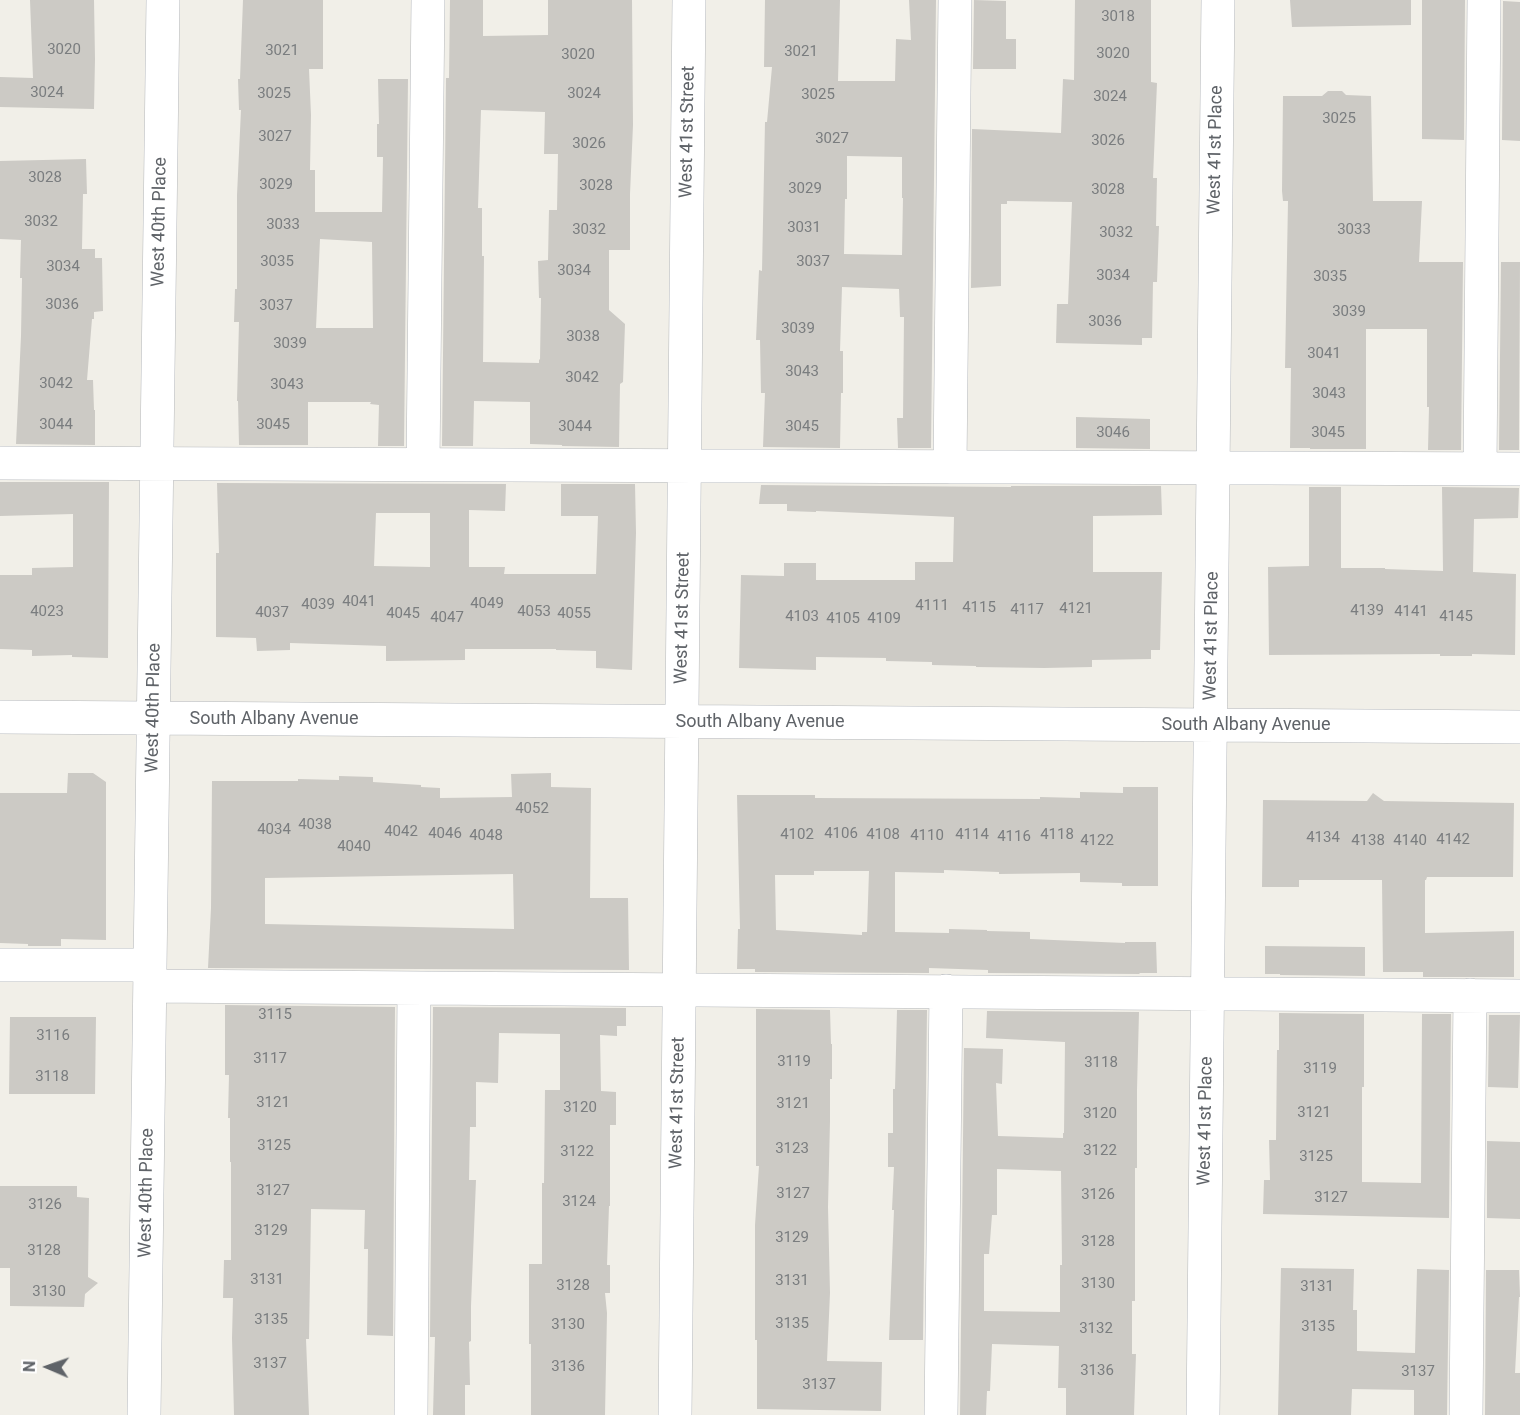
<!DOCTYPE html>
<style>
body{margin:0}
#map{position:relative;width:1520px;height:1415px;overflow:hidden;background:#f1efe8;font-family:Roboto,sans-serif}
canvas{display:block}
.north{position:absolute;left:18px;top:1337px;width:60px;height:60px;-webkit-text-stroke:4px #fff;paint-order:stroke;rotate:272deg;font-size:16px;font-weight:700;line-height:24px;text-align:center;color:#5f6368}
.north::after{content:'';display:block;margin:auto;width:21px;height:27px;background:#5f6368;clip-path:polygon(50% 0,100% 100%,50% 72%,0 100%)}
</style>
<div id="map">
<canvas width="1520" height="1415"></canvas>
<div class="north">N</div>
</div>
<script>
const context = document.querySelector('canvas').getContext('2d');
context.lineJoin = 'round';
function paint(path, color) {
  context.fillStyle = color;
  context.fill(path, 'evenodd');
}
function strokePath(path, color, width, dash) {
  context.strokeStyle = color;
  context.lineWidth = width;
  context.lineCap = dash ? 'butt' : 'round';
  context.setLineDash(dash || []);
  context.stroke(path);
}
function drawText(font, color, halo, rows, align = 'center') {
  context.font = font + ' Roboto,sans-serif';
  context.lineWidth = 6;
  context.setLineDash([]);
  context.textBaseline = 'middle';
  context.strokeStyle = halo;
  context.fillStyle = color;
  for (const [text, x, y, turn = 0] of rows) {
    context.save();
    context.translate(x, y);
    context.rotate((+turn || 0) * Math.PI / 180);
    context.textAlign = isNaN(turn) ? turn : align;
    if (halo) context.strokeText(text, 0, 0);
    context.fillText(text, 0, 0);
    context.restore();
  }
}
paint(new Path2D(`
 M30,0H94L95,59L94,109L0,107V77L33,78Z
 M243,0H323V69H309L311,115L310,170H315V212H382L383,157H377V124H379L378,79H408L404,446H378L379,405L370,404L371,402H308V445H239L238,401H237L239,322H234L235,289H237V195L241,110H239L238,79H240ZM320,239L372,242L373,328H316Z
 M450,0H483V36L548,35V0H632L633,125L630,194V250H609V310L625,324L623,382L620,384L619,447L562,446V445L530,444V402L474,401L473,446H442L446,78H449ZM481,110L545,112L544,154H558L557,210H549L548,260L538,261L539,298H541L540,360L539,359V363L483,362L484,256H482V208H478Z
 M765,0H840L838,81H895L896,39L911,40L909,0H936L931,448H898L897,418H903L904,317H900L899,289L842,287L840,351H843V393H841L840,448L763,447L765,393H761L760,340H756L759,270L762,271L765,122H767L772,67H764ZM847,156L902,157V198H903L902,255L844,254L845,199H847Z
 M974,0L1006,1V39H1016V69H973Z
 M1075,0H1151V82L1157,83L1153,178H1157L1156,226H1159L1157,282H1153L1152,338H1142V345L1056,343L1057,304H1068L1072,202L1007,201V204H1001V286L971,288L972,129L1061,133L1063,79L1074,80Z
 M1290,0H1411V25L1292,27Z
 M1422,0H1465L1464,140L1422,139Z
 M1503,1L1520,2V141L1502,140Z
 M1328,91H1342L1346,95L1371,96L1373,201H1422L1419,262H1463L1461,450H1428L1429,407H1427V329H1366V449H1310V448H1290L1291,368H1285L1288,201H1283L1282,191L1283,96H1322Z
 M86,159L87,194H83L82,249H95V258H102L103,311L94,312V319H92L87,380H93L94,410H95V445L16,444L21,336L22,278H20L21,240L0,239V161Z
 M1501,262H1520L1519,450H1499Z
 M1076,417L1150,419V449L1076,448Z
 M0,482H109L108,658L72,657V655L32,656V650L0,649V575H32V568L73,567V514L0,516Z
 M217,483L506,484L505,511L469,510V567H505L504,574H596L598,516H561V484H635L636,533L632,670L596,668V651L556,650V649H465V660L386,661V646L290,643V650L257,651L256,638L216,637V553H219ZM376,513H430V567L374,566Z
 M761,485L1011,487V486H1161L1162,515L1093,516V572H1162L1160,650H1151V659L1092,660V667L1044,668L976,667V666L932,665V662L886,661V658L816,657V670L739,668L741,575L784,576V563H816V580H915V562H953L954,517L816,511V512L787,511V504H759Z
 M1309,487H1341V568H1385V569L1443,571L1442,487L1519,488L1518,518L1474,519L1473,572L1516,574L1515,655L1472,654V656H1440V654L1269,655L1268,567L1309,566Z
 M68,773H93L106,782V940L61,939V946H28V944L0,943V793H67Z
 M551,773V787L591,788L590,898H628L629,970L208,968L211,908L212,781H298V779L339,780V776L373,777V782L421,785V787L440,788V798L512,797L511,774ZM513,874L514,929L265,924V878Z
 M1123,787H1158V886H1122V883L1080,882V873L999,874V872L944,870V873L895,872V932L949,933V929L987,930V931L1030,932V939L1125,943V942H1156L1157,973H1140L1139,974L988,973V970L929,968V973L755,972V969H737L738,929H740L737,795H815V798L1040,799V797L1080,798V792L1123,793ZM814,871H869L867,932H862V935L776,930L775,875H814Z
 M1373,793L1384,801L1514,803L1513,877H1427L1426,880H1425V933L1514,931V977H1423V972H1383L1382,880H1299V887H1262L1263,800L1367,801Z
 M1265,946L1365,947V976L1280,975V974H1265Z
 M225,1005L395,1007L393,1336L367,1335L368,1249H364L365,1210L311,1209L309,1339H306L309,1415H234L232,1338L233,1298H223L224,1260H231V1162H230V1118H228L229,1075H225Z
 M433,1007L626,1008V1026H617V1036L600,1035L601,1091L616,1092V1125H610V1206H609L607,1265H610V1293H605L607,1313L605,1415H531V1344H529V1264H542V1183H544L545,1090H560V1034L499,1033L498,1083L476,1082V1127H470L469,1180H476L471,1306V1341L469,1342L470,1385H465V1415H433L435,1337H430Z
 M756,1009L830,1010L831,1044H832V1079H830V1121L828,1207L830,1293L827,1361L882,1362L881,1411L757,1409V1340H755V1225L759,1166H756Z
 M897,1010H927L923,1340H889L894,1210H892L894,1167H888V1133H893V1089H895Z
 M987,1011L1139,1012L1137,1090V1168H1135V1301H1132V1354H1136L1134,1415H1066V1388H1058L1059,1346L992,1344L990,1391H987L986,1415H960L964,1048L1003,1049L1002,1084L996,1083L998,1136L1063,1138V1133H1064L1065,1042L986,1038ZM997,1169L1061,1171L1062,1265H1060V1312L984,1311V1254H989L992,1215H997Z
 M1279,1013L1364,1014V1087H1362V1182L1421,1183L1422,1014H1451L1449,1218L1263,1214L1264,1180H1270L1269,1140H1276L1277,1050H1279Z
 M1489,1015H1520L1518,1088L1488,1087Z
 M10,1017H96L95,1094H9Z
 M1487,1141L1520,1142V1219L1487,1218Z
 M0,1186H77V1197L89,1198L88,1277L98,1283L85,1294L84,1307L10,1306V1268H0Z
 M1281,1268L1354,1269L1353,1310H1357V1351L1415,1353L1417,1269L1449,1270L1447,1415H1414V1390L1352,1389L1351,1415H1278Z
 M1486,1270H1519L1520,1297H1519L1515,1373H1520V1415H1485Z`), '#cccac5');
const minor = new Path2D(`
 M0,463L1520,469
 M423,464L428,0
 M950,467L955,0
 M1480,469L1484,0
 M0,717L1520,727
 M0,965H150
 M150,986L1520,996
 M144,1415L163,0
 M411,1415L414,988
 M675,1415L689,0
 M941,1415L946,991
 M1203,1415L1218,0
 M1466,1415L1470,995`);
strokePath(minor, '#b5b8bc', 34);
strokePath(minor, '#fff', 33);
drawText('15px', '#7a7d7f', null, [
 ["3018",1118,17],
 ["3020",64,50],
 ["3021",282,51],
 ["3021",801,52],
 ["3020",1113,54],
 ["3020",578,55],
 ["3024",47,93],
 ["3025",274,94],
 ["3024",584,94],
 ["3025",818,95],
 ["3024",1110,97],
 ["3025",1339,119],
 ["3027",275,137],
 ["3027",832,139],
 ["3026",1108,141],
 ["3026",589,144],
 ["3028",45,178],
 ["3029",276,185],
 ["3028",596,186],
 ["3029",805,189],
 ["3028",1108,190],
 ["3032",41,222],
 ["3033",283,225],
 ["3031",804,228],
 ["3032",589,230],
 ["3033",1354,230],
 ["3032",1116,233],
 ["3035",277,262],
 ["3037",813,262],
 ["3034",63,267],
 ["3034",574,271],
 ["3034",1113,276],
 ["3035",1330,277],
 ["3036",62,305],
 ["3037",276,306],
 ["3039",1349,312],
 ["3036",1105,322],
 ["3039",798,329],
 ["3038",583,337],
 ["3039",290,344],
 ["3041",1324,354],
 ["3043",802,372],
 ["3042",582,378],
 ["3042",56,384],
 ["3043",287,385],
 ["3043",1329,394],
 ["3044",56,425],
 ["3045",273,425],
 ["3044",575,427],
 ["3045",802,427],
 ["3046",1113,433],
 ["3045",1328,433],
 ["4041",359,602],
 ["4049",487,604],
 ["4039",318,605],
 ["4111",932,606],
 ["4115",979,608],
 ["4121",1076,609],
 ["4117",1027,610],
 ["4139",1367,611],
 ["4023",47,612],
 ["4053",534,612],
 ["4141",1411,612],
 ["4037",272,613],
 ["4045",403,614],
 ["4055",574,614],
 ["4103",802,617],
 ["4145",1456,617],
 ["4047",447,618],
 ["4105",843,619],
 ["4109",884,619],
 ["4052",532,809],
 ["4038",315,825],
 ["4034",274,830],
 ["4042",401,832],
 ["4046",445,834],
 ["4106",841,834],
 ["4102",797,835],
 ["4108",883,835],
 ["4114",972,835],
 ["4118",1057,835],
 ["4048",486,836],
 ["4110",927,836],
 ["4116",1014,837],
 ["4134",1323,838],
 ["4142",1453,840],
 ["4122",1097,841],
 ["4138",1368,841],
 ["4140",1410,841],
 ["4040",354,847],
 ["3115",275,1015],
 ["3116",53,1036],
 ["3117",270,1059],
 ["3119",794,1062],
 ["3118",1101,1063],
 ["3119",1320,1069],
 ["3118",52,1077],
 ["3121",273,1103],
 ["3121",793,1104],
 ["3120",580,1108],
 ["3121",1314,1113],
 ["3120",1100,1114],
 ["3125",274,1146],
 ["3123",792,1149],
 ["3122",1100,1151],
 ["3122",577,1152],
 ["3125",1316,1157],
 ["3127",273,1191],
 ["3127",793,1194],
 ["3126",1098,1195],
 ["3127",1331,1198],
 ["3124",579,1202],
 ["3126",45,1205],
 ["3129",271,1231],
 ["3129",792,1238],
 ["3128",1098,1242],
 ["3128",44,1251],
 ["3131",267,1280],
 ["3131",792,1281],
 ["3130",1098,1284],
 ["3128",573,1286],
 ["3131",1317,1287],
 ["3130",49,1292],
 ["3135",271,1320],
 ["3135",792,1324],
 ["3130",568,1325],
 ["3135",1318,1327],
 ["3132",1096,1329],
 ["3137",270,1364],
 ["3136",568,1367],
 ["3136",1097,1371],
 ["3137",1418,1372],
 ["3137",819,1385]
]);
drawText('18px', '#5f6368', '#fff', [
 ["West 41st Street",688,132,-89],
 ["West 41st Place",1216,150,-89],
 ["West 40th Place",160,222,-89],
 ["West 41st Street",683,618,-89],
 ["West 41st Place",1212,636,-89],
 ["West 40th Place",154,708,-89],
 ["South Albany Avenue",274,719],
 ["South Albany Avenue",760,722],
 ["South Albany Avenue",1246,725],
 ["West 41st Street",678,1103,-89],
 ["West 41st Place",1206,1121,-89],
 ["West 40th Place",147,1193,-89]
]);
</script>
